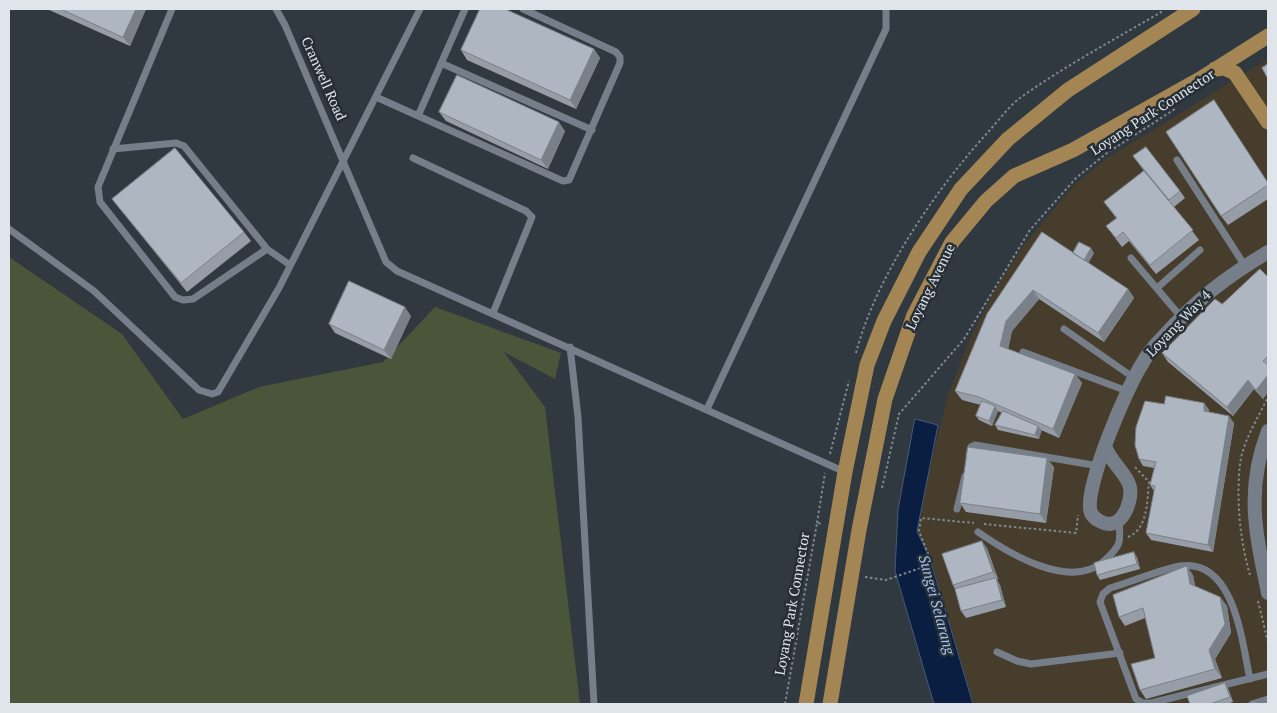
<!DOCTYPE html>
<style>
body{margin:0}
#map{position:relative;width:1277px;height:713px;overflow:hidden;background:#303840;font-family:"PT Serif",serif}
canvas{display:block}
.frame{position:absolute;inset:0;border:10px solid #dfe5ea;pointer-events:none}
</style>
<div id="map">
<canvas width="1277" height="713"></canvas>
<div class="frame"></div>
</div>
<script>
const context = document.querySelector('canvas').getContext('2d');
context.lineJoin = 'round';
function paint(path, color) {
  context.fillStyle = color;
  context.fill(path, 'evenodd');
}
function strokePath(path, color, width, dash) {
  context.strokeStyle = color;
  context.lineWidth = width;
  context.lineCap = dash ? 'butt' : 'round';
  context.setLineDash(dash || []);
  context.stroke(path);
}
function drawText(font, color, halo, rows, align = 'center') {
  context.font = font + ' "PT Serif",serif';
  context.lineWidth = 5;
  context.setLineDash([]);
  context.textBaseline = 'middle';
  context.strokeStyle = halo;
  context.fillStyle = color;
  for (const [text, x, y, turn = 0] of rows) {
    context.save();
    context.translate(x, y);
    context.rotate((+turn || 0) * Math.PI / 180);
    context.textAlign = isNaN(turn) ? turn : align;
    if (halo) context.strokeText(text, 0, 0);
    context.fillText(text, 0, 0);
    context.restore();
  }
}
paint(new Path2D(`
 M1268,59V704H974L931,559L919,531L926,486L948,395L969,341L996,288L1026,242L1076,183L1106,159Z`), '#473d2d');
paint(new Path2D(`
 M9,257L122,334L183,419L259,387L383,362L435,307L561,353L555,379L504,352L545,407L580,704H9Z`), '#4a5639');
const water = new Path2D(`
 M915,419L938,425L917,531L930,559L973,704H934L895,571L898,510Z`);
paint(water, '#091e41');
strokePath(water, '#495a74', 1);
strokePath(new Path2D(`
 M856,353C876,276 936,189 989,131C999,120 1009,106 1020,98C1063,67 1117,38 1163,11
 M830,454L849,381
 M882,488L899,414L964,339L1030,230L1076,178L1107,153L1175,109
 M817,523L825,473
 M984,524L1076,533L1078,515
 M1128,537C1148,529 1147,501 1149,482L1135,467
 M1250,575C1240,541 1236,500 1240,464C1243,441 1258,418 1268,397
 M865,577L886,580L932,564L919,531L921,518L974,523
 M1258,601L1268,642
 M785,704L817,523L823,524`), '#80878e', 2, [2.5, 2.5]);
strokePath(new Path2D(`
 M172,9L98,187L100,202L175,297L183,300L193,299L267,249
 M276,9L285,25L386,262L397,271L845,472
 M441,63L592,130
 M376,97L563,181L569,180L620,63V57L616,52L523,9
 M418,116L465,9
 M113,149L176,143L184,146L267,249L290,265
 M413,158L526,211L532,217L493,313
 M1177,160L1245,266
 M9,229L94,291L199,390L212,394L218,392L279,288L420,9
 M1131,258L1181,317
 M1157,288L1200,250
 M1064,329L1134,378
 M570,347L578,417L594,704
 M1023,352L1127,391
 M707,409L886,29V9
 M969,456L971,447L975,445L1099,466
 M957,509L965,476
 M978,532C1008,553 1070,591 1104,561C1121,546 1121,542 1119,521
 M997,652L1017,661L1031,664L1120,653
 M1250,679C1242,643 1235,558 1180,566C1159,570 1131,582 1110,588L1103,594L1100,602L1136,699L1143,703H1151L1268,674
 M1252,704L1268,699`), '#767f89', 7);
strokePath(new Path2D(`
 M1268,431C1245,491 1256,534 1268,593
 M1105,446C1110,461 1123,470 1129,484C1134,496 1125,523 1110,524C1103,524 1094,519 1091,513C1082,491 1128,385 1142,364C1147,354 1155,345 1163,337C1196,300 1226,277 1268,252`), '#767f89', 14);
strokePath(new Path2D(`
 M1215,69L1224,68L1235,73L1268,122
 M806,704L845,472L867,365L884,321L919,252L961,189L1008,139L1068,90L1193,9
 M830,704L859,530L885,399L914,315L952,242L986,201L1014,176L1073,150L1200,79L1268,36`), '#a48654', 15);
paint(new Path2D(`
 M47,9H146L130,46Z
 M594,49L600,58L576,109L467,60L461,50Z
 M439,112L565,131L548,169L446,121Z
 M1133,156L1180,191L1185,198L1174,207L1199,240L1156,274L1129,241L1122,247L1106,226L1116,218L1104,202L1144,171Z
 M1268,182V199L1228,225L1221,216Z
 M112,199L244,232L251,241L187,292L119,208Z
 M1073,253H1094L1088,263L1128,289L1134,298L1104,342L1039,299L1012,331L1008,349L1075,374L1082,383L1059,438L1041,430L1039,439L998,430L995,425L1002,413L998,411L992,426L979,420L976,416L981,405L962,400L955,391L987,314Z
 M1268,277V392L1263,399L1254,389L1233,416L1168,362L1162,353L1222,304Z
 M411,316L391,359L335,333L329,324Z
 M1204,403L1209,410V412L1234,423L1213,552L1151,540L1146,533L1154,491L1150,485L1154,468L1143,466L1139,459L1164,404Z
 M1054,467L1046,523L966,512L960,503Z
 M987,548L998,579L997,580L1000,585L1006,607L966,618L961,611L955,589L953,585Z
 M1137,557L1140,569L1100,580L1097,575Z
 M1193,575L1195,586L1220,597L1227,606L1231,633L1215,659L1222,678L1146,699L1140,690L1155,658L1145,618L1125,626L1119,617Z
 M1225,683L1228,688L1233,702L1227,704H1190Z`), '#969da6');
paint(new Path2D(`
 M136,9H146L130,46L123,37Z
 M594,49L600,58L576,109L570,100Z
 M559,122L565,131L548,169L541,160Z
 M1091,248L1094,253L1087,266L1084,262Z
 M1128,289L1134,298L1104,342L1098,333Z
 M1033,290L1039,299L1012,331L1007,355L1000,346L1006,321Z
 M405,307L411,316L391,359L384,350Z
 M1075,374L1082,383L1059,438L1053,429Z
 M1268,375V392L1263,399L1256,390Z
 M1248,380L1254,389L1233,416L1227,407Z
 M1204,403L1209,410V418L1204,411Z
 M995,406L998,411L992,426L989,421Z
 M1229,416L1234,423L1213,552L1208,545Z
 M1038,426L1042,430L1039,439L1035,435Z
 M1047,458L1054,467L1046,523L1040,514Z
 M982,541L987,548L998,579L993,572Z
 M1134,552L1137,557L1140,569L1137,564Z
 M1187,566L1193,575L1196,593L1190,584Z
 M996,578L1000,585L1006,607L1002,600Z
 M1220,597L1227,606L1231,633L1215,659L1222,678L1215,669L1209,650Z
 M1225,683L1228,688L1233,702L1230,697Z`), '#7a8087');
const building = new Path2D(`
 M61,9H136L123,37Z
 M480,9H505L594,49L570,100L461,50Z
 M1268,64V79L1262,68Z
 M457,75L559,122L541,160L439,112Z
 M1214,100L1268,183V185L1221,216L1166,132Z
 M1146,147L1180,191L1169,200L1133,156Z
 M175,148L244,232L181,283L112,199Z
 M1144,171L1193,230L1150,265L1123,232L1116,238L1106,226L1117,218L1104,202Z
 M1042,232L1128,289L1098,333L1033,290L1006,321L1000,346L1075,374L1053,429L979,397L955,391L987,314Z
 M1079,242L1091,248L1084,260L1073,253Z
 M1260,269L1268,277V356L1263,361L1268,365V375L1256,390L1248,380L1227,407L1162,353L1215,299L1222,304Z
 M349,281L405,307L384,350L329,324Z
 M1166,396L1204,403V411L1229,416L1208,545L1146,533L1155,486L1150,485L1156,462L1139,459L1135,445L1136,427L1145,401L1164,404Z
 M982,401L995,406L989,421L976,416Z
 M1003,411L1038,426L1035,435L995,425Z
 M968,447L1047,458L1040,514L960,503Z
 M982,541L993,572L953,585L942,554Z
 M1134,552L1137,564L1097,575L1094,563Z
 M1187,566L1190,584L1220,597L1225,624L1209,650L1215,669L1140,690L1131,664L1155,658L1143,608L1119,617L1113,595Z
 M996,578L1002,600L961,611L955,589Z
 M1225,683L1230,697L1210,704H1190L1187,696Z
 M1255,702V704H1246Z`);
paint(building, '#aeb7c1');
strokePath(building, '#7a8087', 1);
drawText('14px', '#dfe5ea', '#262e36', [
 ["Cranwell Road",323,79,66],
 ["Loyang Park Connector",1153,113,-33],
 ["Loyang Avenue",931,287,-64],
 ["Loyang Way 4",1179,324,-46],
 ["Loyang Park Connector",793,604,-80]
]);
drawText('italic 15px', '#a2c2f6', '#262e36', [
 ["Sungei Selarang",936,605,75]
]);
</script>
